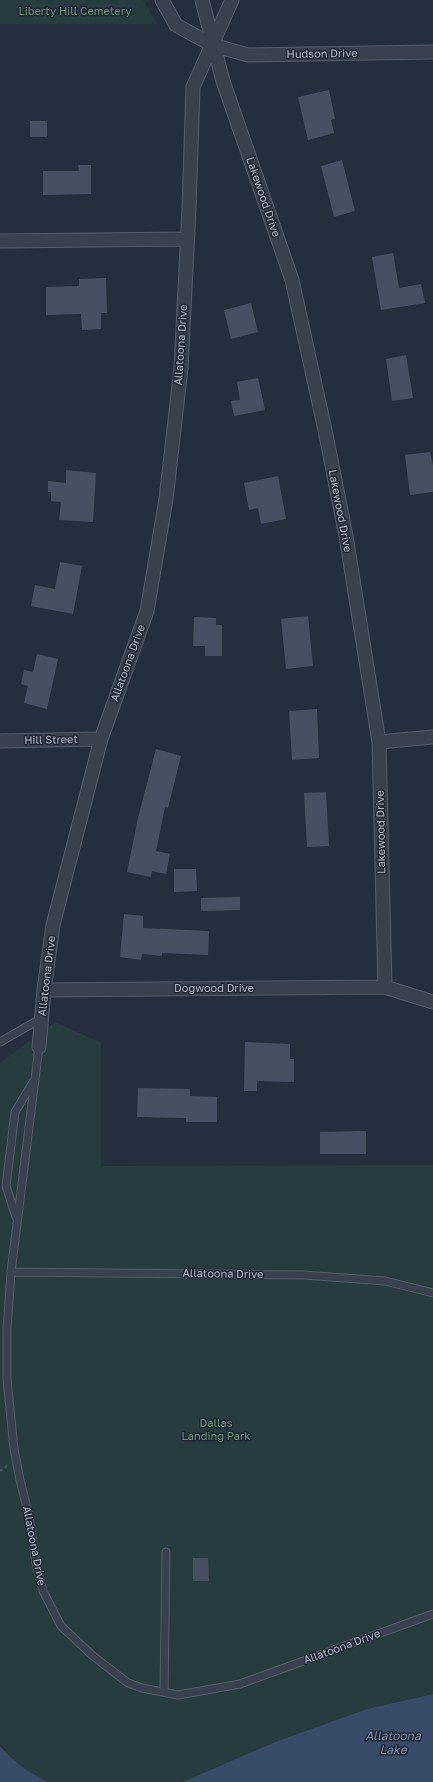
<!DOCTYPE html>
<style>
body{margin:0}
canvas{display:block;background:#242f3e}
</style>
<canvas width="433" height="1782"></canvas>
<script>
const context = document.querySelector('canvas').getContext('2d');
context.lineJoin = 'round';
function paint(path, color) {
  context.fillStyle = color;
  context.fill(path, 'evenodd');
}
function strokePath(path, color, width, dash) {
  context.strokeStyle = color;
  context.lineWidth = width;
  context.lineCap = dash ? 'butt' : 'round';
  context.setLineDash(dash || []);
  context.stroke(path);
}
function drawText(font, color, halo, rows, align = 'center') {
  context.font = font + ' "Golos Text",sans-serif';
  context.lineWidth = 3;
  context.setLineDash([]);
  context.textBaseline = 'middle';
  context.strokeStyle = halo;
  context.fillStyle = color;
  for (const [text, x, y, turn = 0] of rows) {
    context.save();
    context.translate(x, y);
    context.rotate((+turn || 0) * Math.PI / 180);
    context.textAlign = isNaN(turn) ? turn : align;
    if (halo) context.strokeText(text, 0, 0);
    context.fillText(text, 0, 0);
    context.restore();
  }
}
paint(new Path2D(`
 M0,0H143L157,24H0Z
 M55,1022L101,1043V1166L433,1165V1694L367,1709L275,1742L192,1779L182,1782H48L34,1775L13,1760L0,1743V1063Z`), '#263c3f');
paint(new Path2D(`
 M433,1694V1782H183L275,1742L367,1709Z
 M0,1746C15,1763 28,1772 48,1782H0Z`), '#394c67');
paint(new Path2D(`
 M329,90L335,119L331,120L334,133L308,140L298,97Z
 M30,121H47V137H30Z
 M342,160L355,211L334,217L321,166Z
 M78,165H91V194L43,195V171H79Z
 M393,253L399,288L421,284L425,303L381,310L372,257Z
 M106,278L107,313H101V329L82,330L81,314L46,315V287L79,286V279Z
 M251,303L258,332L231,339L224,310Z
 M406,355L413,398L392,401L386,359Z
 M258,378L265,410L234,416L231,401L240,400L237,382Z
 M430,452L433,465V492L410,495L405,455Z
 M66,470L96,473L93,522L59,520L61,502L51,501V492H48V481L66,483Z
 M278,476L286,519L261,524L258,508L249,510L244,483Z
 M60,562L82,566L73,614L31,606L35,585L55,589Z
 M308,616L313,666L286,669L281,619Z
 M194,617L216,618V625H222V656H205V646H193Z
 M37,654L58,659L47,709L24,703L28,686L21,684L24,670L33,672Z
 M317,709L319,758L292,760L289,711Z
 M156,749L181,756L168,808L165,807L156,851L170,854L166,874L152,871L151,877L127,872L138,818Z
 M326,792L329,846L307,847L304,793Z
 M174,869H196L197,891L174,892Z
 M240,897V910L201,911V898Z
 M124,914L143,916V928L209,931L208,955L162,953V956L142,954L141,960L120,957Z
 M245,1042L290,1044V1059H294V1082L257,1081V1091H244Z
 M138,1088L190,1089V1096L217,1097V1122H186V1118L137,1117Z
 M366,1131V1154H320V1132Z
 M193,1558H208L209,1581H193Z`), '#455162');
const service = new Path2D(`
 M0,1042L42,1018
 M39,1047L11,1272L7,1330V1379L14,1449L20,1480L29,1516L36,1563L43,1591L61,1626L93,1656L128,1683L142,1688L178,1695L240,1684L433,1614
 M16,1217L6,1186L15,1112L33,1082
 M11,1272L304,1275L385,1281L433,1293
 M164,1692L166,1552`);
const minor = new Path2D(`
 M162,0L176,25L212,45L248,55L433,52
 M202,0L223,81L292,280L325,430L346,536L379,742L385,987
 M0,241L187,239
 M0,741L101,739
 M379,742L433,737
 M44,990L385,987L433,1002
 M39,1047L44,990L53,925L101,739L147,611L166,499L181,368L189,209L193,87L232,0`);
strokePath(service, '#565f6c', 9);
strokePath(minor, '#565f6c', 15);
strokePath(new Path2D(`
 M0,1471L8,1465`), '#44595c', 2.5, [3, 3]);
strokePath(service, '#38414e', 7);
strokePath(minor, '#38414e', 13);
drawText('11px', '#6b9a76', '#1d2633', [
 ["Liberty Hill Cemetery",75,12],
 ["Dallas",216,1424],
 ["Landing Park",216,1437]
]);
drawText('11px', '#b4bcc9', '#1d2633', [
 ["Hudson Drive",322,54,-1],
 ["Lakewood Drive",263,197,71],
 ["Allatoona Drive",181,345,-86],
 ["Lakewood Drive",340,511,79],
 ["Allatoona Drive",128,663,-70],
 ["Hill Street",51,740,-1],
 ["Lakewood Drive",381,832,-91],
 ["Allatoona Drive",47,976,-83],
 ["Dogwood Drive",214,989],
 ["Allatoona Drive",223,1274,1],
 ["Allatoona Drive",34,1546,79],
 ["Allatoona Drive",342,1647,-20]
]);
drawText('italic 12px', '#7c92b1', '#1d2633', [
 ["Allatoona",393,1736],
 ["Lake",393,1750]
]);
</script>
